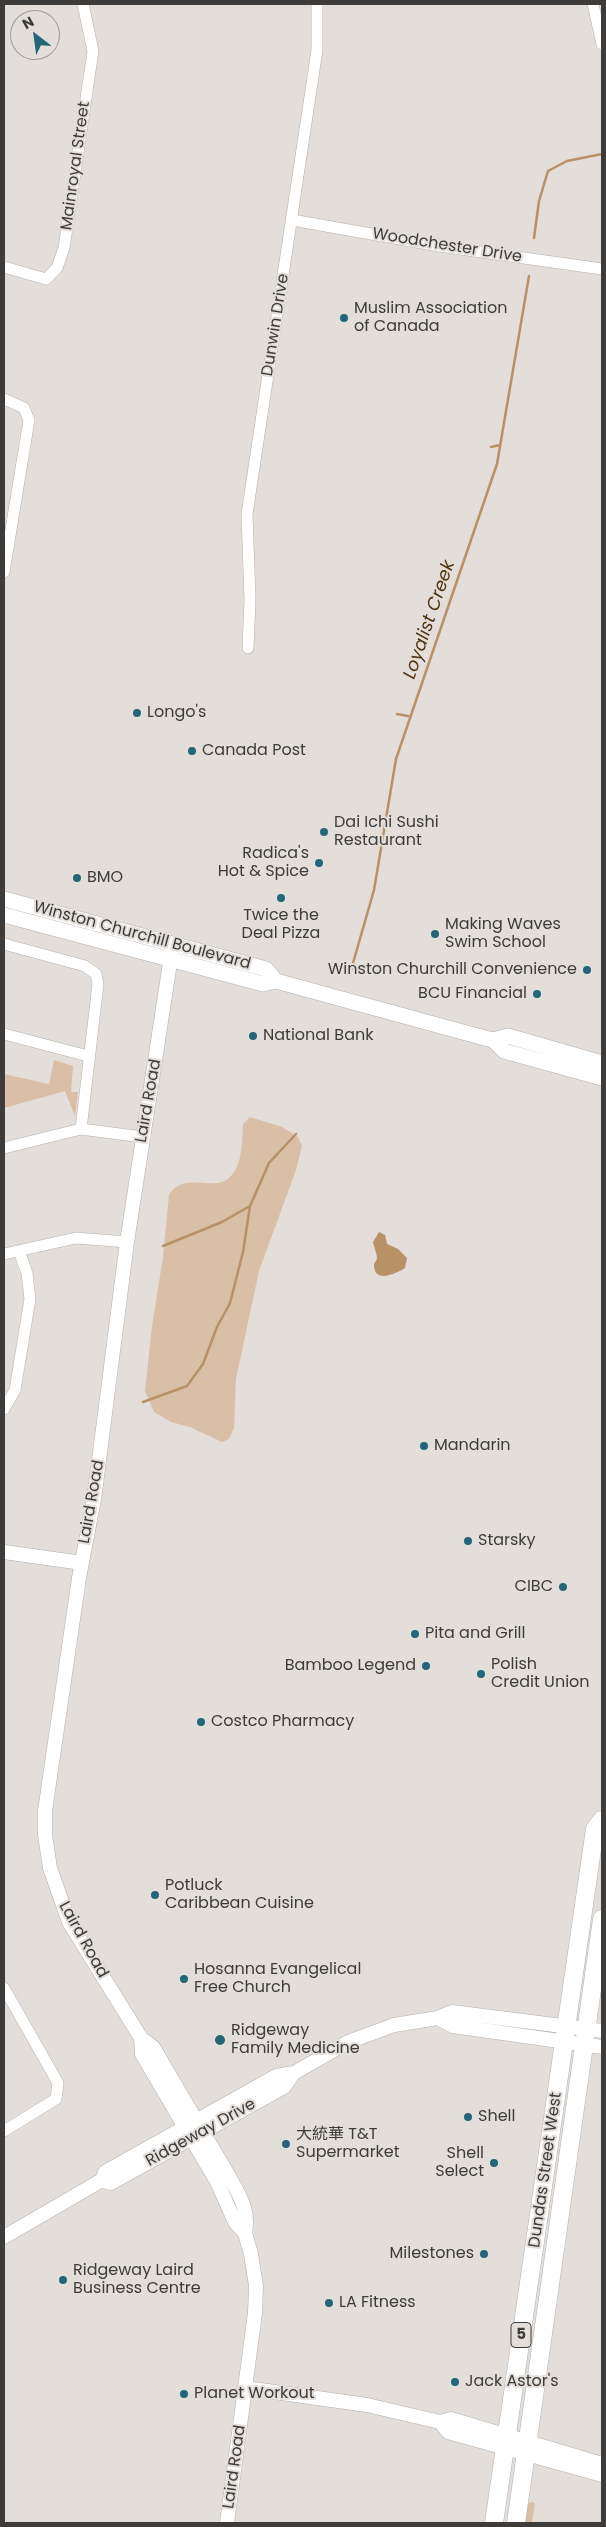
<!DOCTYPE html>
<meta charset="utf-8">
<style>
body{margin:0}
#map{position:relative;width:606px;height:2527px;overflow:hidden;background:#e3ded9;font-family:Poppins,sans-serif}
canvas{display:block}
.frame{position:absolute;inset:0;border:5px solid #3e3c3a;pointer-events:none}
.north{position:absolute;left:10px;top:10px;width:50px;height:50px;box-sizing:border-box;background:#e3ded9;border:1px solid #a19d99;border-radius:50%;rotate:330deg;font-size:14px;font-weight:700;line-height:20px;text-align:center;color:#3e3c3a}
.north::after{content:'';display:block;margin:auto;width:18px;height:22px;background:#267;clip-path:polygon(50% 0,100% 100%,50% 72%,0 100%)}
</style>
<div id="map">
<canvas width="606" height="2527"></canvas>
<div class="frame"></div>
<div class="north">N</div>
</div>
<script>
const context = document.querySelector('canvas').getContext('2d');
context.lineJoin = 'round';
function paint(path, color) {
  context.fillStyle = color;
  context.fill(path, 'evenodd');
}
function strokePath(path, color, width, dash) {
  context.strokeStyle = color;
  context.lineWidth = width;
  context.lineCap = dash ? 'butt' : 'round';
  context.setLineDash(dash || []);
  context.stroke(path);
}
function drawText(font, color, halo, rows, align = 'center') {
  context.font = font + ' Poppins,"Noto Sans SC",sans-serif';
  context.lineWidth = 4;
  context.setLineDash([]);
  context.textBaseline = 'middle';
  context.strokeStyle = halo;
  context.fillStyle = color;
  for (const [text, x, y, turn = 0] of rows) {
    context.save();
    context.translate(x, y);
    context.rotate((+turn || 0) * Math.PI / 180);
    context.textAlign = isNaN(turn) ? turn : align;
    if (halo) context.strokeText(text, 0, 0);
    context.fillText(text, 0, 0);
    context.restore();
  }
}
paint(new Path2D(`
 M54,1060L73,1066L71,1092H78L75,1116L65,1091L4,1108V1074L49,1084Z
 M250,1117L282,1127L298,1137L302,1146L296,1170L259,1271L236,1379L234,1428L229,1439L222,1442L190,1427L171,1422L154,1412L145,1391L152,1326L163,1257L169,1195C183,1170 216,1193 230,1177C243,1164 242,1141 243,1124Z
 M531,2502L535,2503L532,2523H525L528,2504Z`), '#d9bfa5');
paint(new Path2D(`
 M379,1232L385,1235L387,1244L398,1249L407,1258L405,1268C397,1273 375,1284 374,1266C374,1261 376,1263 377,1258C377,1254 374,1247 373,1242Z`), '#b89167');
strokePath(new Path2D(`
 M534,238L539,201L548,171L567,161L602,154
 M491,447L500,445
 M397,714L408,716
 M351,970L374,890L396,759L497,464L529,276
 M163,1246L222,1222L250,1206
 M143,1402L187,1386L203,1364L217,1327L230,1303L243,1252L250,1206L269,1163L296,1134`), '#b89167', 2.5);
const minor = new Path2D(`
 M593,4L602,44
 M292,220L439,246L602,269
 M4,267L46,279L57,268L64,248L93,51L83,4
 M4,399L24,408L29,420L4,572
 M248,648L250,600L247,514L317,50V4
 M4,944L85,966L96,974L98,984L81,1129
 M4,1034L88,1056
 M4,1148L81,1129L143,1137
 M4,1254L76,1238L127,1242
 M4,1409L15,1390L30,1299L27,1273L19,1251
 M4,1988L58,2083L56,2099L4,2131`);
const tertiary = new Path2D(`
 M172,950L127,1242L94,1499L79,1578L45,1811V1835L50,1868L69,1922L141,2038L153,2047L230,2178C241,2198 249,2210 245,2233
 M4,1552L82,1563
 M438,2018L453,2026L602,2047
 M141,2038L142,2054L217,2182L235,2222L245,2233L251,2254L256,2286L255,2313L227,2523
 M102,2180L111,2183L284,2087L294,2073
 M4,2237L102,2180L105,2172L276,2076L294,2073L348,2042L394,2025L438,2018L452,2012L602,2031
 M246,2388L367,2405L440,2422L451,2419L602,2464
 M440,2422L448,2432L602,2475`);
const secondary = new Path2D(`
 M4,899L266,969L276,981
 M4,915L263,984L276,981L481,1037L493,1040L508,1036L602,1063
 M493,1040L504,1051L602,1078`);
const primary = new Path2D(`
 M494,2523L595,1829L602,1820
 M516,2523L602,1919`);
strokePath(minor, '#b5b0ab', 12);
strokePath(tertiary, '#b5b0ab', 15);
strokePath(secondary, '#b5b0ab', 16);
strokePath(primary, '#b5b0ab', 19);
strokePath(minor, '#fff', 11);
strokePath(tertiary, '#fff', 14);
strokePath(secondary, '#fff', 15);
strokePath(primary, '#fff', 18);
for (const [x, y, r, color] of [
 [344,318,5,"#267"],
 [137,713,5,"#267"],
 [192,751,5,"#267"],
 [324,832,5,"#267"],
 [319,863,5,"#267"],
 [77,878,5,"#267"],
 [281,898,5,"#267"],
 [435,934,5,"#267"],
 [587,970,5,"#267"],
 [537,994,5,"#267"],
 [253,1036,5,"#267"],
 [424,1446,5,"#267"],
 [468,1541,5,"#267"],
 [563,1587,5,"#267"],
 [415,1634,5,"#267"],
 [426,1666,5,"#267"],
 [481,1674,5,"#267"],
 [201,1722,5,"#267"],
 [155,1895,5,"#267"],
 [184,1979,5,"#267"],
 [220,2040,6,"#267"],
 [468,2117,5,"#267"],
 [286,2144,5,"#267"],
 [494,2163,5,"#267"],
 [484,2254,5,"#267"],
 [63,2280,5,"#267"],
 [329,2303,5,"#267"],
 [455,2382,5,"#267"],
 [184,2394,5,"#267"]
]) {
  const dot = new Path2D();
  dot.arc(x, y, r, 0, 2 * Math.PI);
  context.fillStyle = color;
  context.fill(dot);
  strokePath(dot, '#e3ded9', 2);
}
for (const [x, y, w] of [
 [521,2335,20]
]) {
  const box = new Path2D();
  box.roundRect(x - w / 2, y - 12.5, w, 25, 4);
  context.fillStyle = '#e3ded9';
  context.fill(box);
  strokePath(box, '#3e3c3a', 1);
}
drawText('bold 15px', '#3e3c3a', null, [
 ["5",521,2335]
]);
drawText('16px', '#3e3c3a', '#e3ded9', [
 ["Mainroyal Street",76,166,-82],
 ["Woodchester Drive",447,246,9],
 ["Dunwin Drive",276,325,-81],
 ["Winston Churchill Boulevard",142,936,15],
 ["Laird Road",149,1101,-80],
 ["Laird Road",92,1502,-80],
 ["Laird Road",83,1940,61],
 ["Ridgeway Drive",201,2133,-29],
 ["Dundas Street West",546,2170,-82],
 ["Laird Road",235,2467,-82]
]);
drawText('16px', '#3e3c3a', '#e3ded9', [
 ["Muslim Association",354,309],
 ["of Canada",354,327],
 ["Longo's",147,713],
 ["Canada Post",202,751],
 ["Dai Ichi Sushi",334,823],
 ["Restaurant",334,841],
 ["Radica's",309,854,"right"],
 ["Hot & Spice",309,872,"right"],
 ["BMO",87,878],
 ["Twice the",281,916,"center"],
 ["Deal Pizza",281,934,"center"],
 ["Making Waves",445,925],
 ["Swim School",445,943],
 ["Winston Churchill Convenience",577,970,"right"],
 ["BCU Financial",527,994,"right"],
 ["National Bank",263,1036],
 ["Mandarin",434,1446],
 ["Starsky",478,1541],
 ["CIBC",553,1587,"right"],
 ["Pita and Grill",425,1634],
 ["Polish",491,1665],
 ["Credit Union",491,1683],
 ["Bamboo Legend",416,1666,"right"],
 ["Costco Pharmacy",211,1722],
 ["Potluck",165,1886],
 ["Caribbean Cuisine",165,1904],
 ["Hosanna Evangelical",194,1970],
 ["Free Church",194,1988],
 ["Ridgeway",231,2031],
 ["Family Medicine",231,2049],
 ["Shell",478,2117],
 ["大統華 T&T",296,2135],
 ["Supermarket",296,2153],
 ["Shell",484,2154,"right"],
 ["Select",484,2172,"right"],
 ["Milestones",474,2254,"right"],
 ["Ridgeway Laird",73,2271],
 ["Business Centre",73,2289],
 ["LA Fitness",339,2303],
 ["Jack Astor's",465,2382],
 ["Planet Workout",194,2394]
], 'left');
drawText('italic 18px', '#513513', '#e3ded9', [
 ["Loyalist Creek",430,620,-71]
]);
</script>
